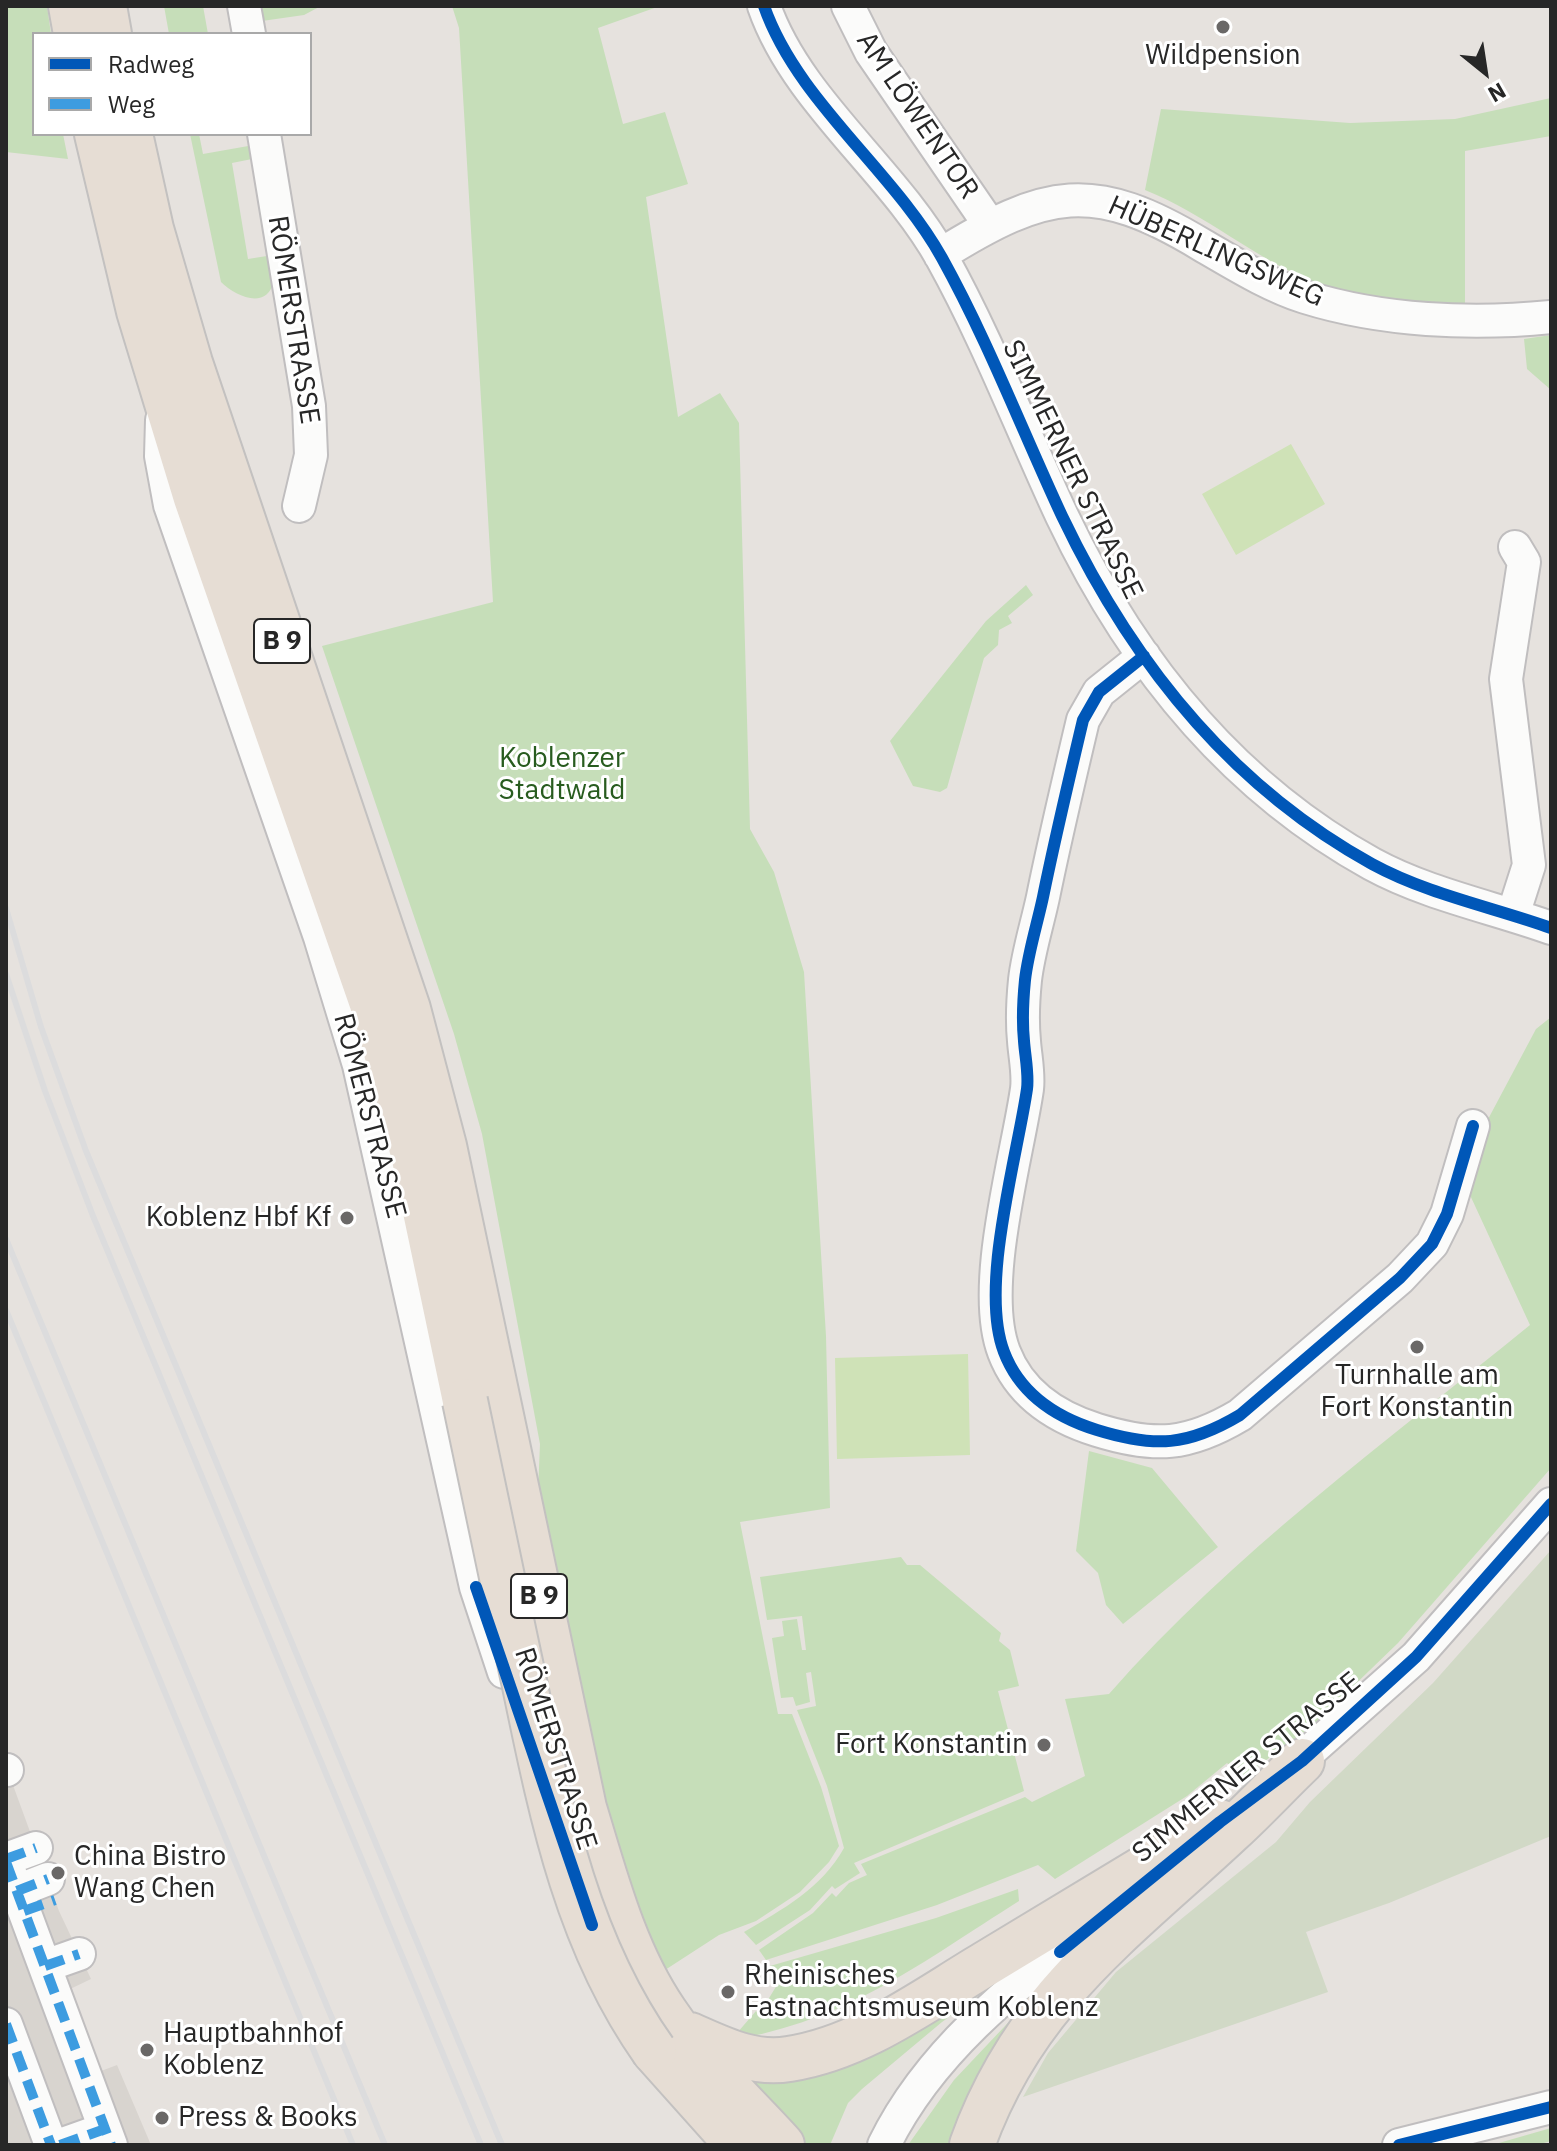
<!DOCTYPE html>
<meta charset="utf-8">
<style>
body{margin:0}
#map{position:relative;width:1557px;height:2151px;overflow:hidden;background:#e6e2de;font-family:"IBM Plex Sans",sans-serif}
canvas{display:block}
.frame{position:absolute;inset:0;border:8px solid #272727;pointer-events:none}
.legend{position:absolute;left:32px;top:32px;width:280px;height:104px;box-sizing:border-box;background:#fff;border:2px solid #a9a9a9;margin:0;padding:10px 14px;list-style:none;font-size:24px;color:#272727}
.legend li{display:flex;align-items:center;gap:16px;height:40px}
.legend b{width:40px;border:2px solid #a9a9a9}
.north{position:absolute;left:1445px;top:32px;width:80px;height:80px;-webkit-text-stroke:6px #fff;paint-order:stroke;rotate:150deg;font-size:22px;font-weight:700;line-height:32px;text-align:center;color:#272727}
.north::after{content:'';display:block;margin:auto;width:28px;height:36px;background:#272727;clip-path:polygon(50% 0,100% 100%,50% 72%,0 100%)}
</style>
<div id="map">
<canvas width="1557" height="2151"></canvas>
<div class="frame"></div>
<ul class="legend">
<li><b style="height:10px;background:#0057b8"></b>Radweg</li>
<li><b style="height:10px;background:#3d9ce0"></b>Weg</li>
</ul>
<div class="north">N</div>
</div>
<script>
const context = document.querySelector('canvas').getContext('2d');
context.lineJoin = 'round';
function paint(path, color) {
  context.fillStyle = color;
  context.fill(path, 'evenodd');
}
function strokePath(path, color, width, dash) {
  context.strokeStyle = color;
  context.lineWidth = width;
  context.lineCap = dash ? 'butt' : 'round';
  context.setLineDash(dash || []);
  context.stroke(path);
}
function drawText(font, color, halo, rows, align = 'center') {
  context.font = font + ' "IBM Plex Sans",sans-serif';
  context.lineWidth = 6;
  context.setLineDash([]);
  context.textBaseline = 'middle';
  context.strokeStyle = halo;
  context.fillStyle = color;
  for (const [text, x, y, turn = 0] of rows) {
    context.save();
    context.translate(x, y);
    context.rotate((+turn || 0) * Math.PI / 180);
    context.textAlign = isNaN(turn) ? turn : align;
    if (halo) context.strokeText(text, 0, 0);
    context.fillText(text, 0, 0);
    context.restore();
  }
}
paint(new Path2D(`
 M6,6H47L51,34H34V134H63L68,159L6,152Z
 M164,6H203L208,34H169Z
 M260,6H321L304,15L262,21Z
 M452,6H660L598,28L623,124L665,112L688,184L646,197L678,417L720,393L739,423L750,829L774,872L804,972L826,1336L830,1508L740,1522L778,1714H792L821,1787L839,1846L829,1862L800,1892L756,1921L719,1935L665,1970C593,1824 572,1649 538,1492L540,1444L482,1134L454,1034L322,646L493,602L459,28Z
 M1551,98V136L1465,151V311C1421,303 1353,299 1313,282C1253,257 1205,214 1145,190L1161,109L1350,123L1455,119Z
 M190,134H199L203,154L254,145L257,158L232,163L248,259L273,255C273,263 276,274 274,281C267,311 235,296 221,282Z
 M1551,335V390L1527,369L1524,339Z
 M1026,585L1033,595L1008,616L1012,623L999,630L998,645L984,658L947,788L940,792L913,786L890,741L986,621Z
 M1551,1017V1468L1398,1643L1312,1726L1242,1778L1227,1763L1187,1796L1055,1879L1038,1865L937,1905L766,1960L759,1950L813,1913L832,1893L836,1897L849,1883L867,1875L861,1864L1025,1797L1032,1802L1085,1776L1065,1699L1109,1694C1232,1554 1386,1442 1530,1325L1470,1195L1486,1123L1536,1029Z
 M1089,1451L1152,1468L1218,1547L1123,1624L1106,1605L1098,1573L1076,1551Z
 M901,1557L907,1565H920L1001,1633L999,1641L1010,1650L1019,1686L998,1691L1024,1791L854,1863L860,1873L835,1889L832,1886L810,1910L756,1945L744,1932C783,1909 821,1889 844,1848L827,1786L797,1710L816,1706L811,1672L806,1673L810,1702L796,1706L793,1697L781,1698L772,1638L784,1636L782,1621L797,1619L802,1650H806L802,1616L767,1620L760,1577Z
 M1018,1889L1019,1901C922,1962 848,2021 731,2040L756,2011L760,2013L780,1980L770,1966L936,1918Z
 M1007,1975L942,2022L862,2089L848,2103L830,2145H805L743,2081Z
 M1021,2009L958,2145H908L954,2080Z
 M1551,2128V2141L1537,2145H1492Z`), '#c6deb9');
paint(new Path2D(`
 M1551,1550V1836L1389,1903L1306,1932L1328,1992L1023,2097L1048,2053L1116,1972L1276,1842L1310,1802L1433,1683Z`), '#d1d9c6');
paint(new Path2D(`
 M1291,444L1325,504L1236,555L1202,494Z
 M968,1354L970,1455L837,1459L835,1358Z`), '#cfe2b7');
paint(new Path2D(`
 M6,1766L59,1911L91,1979L66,1991L101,2071L117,2065L151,2145H6Z`), '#d8d4cf');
const minor = new Path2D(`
 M244,6L249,34
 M764,6C797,101 893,170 942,258C988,341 1022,430 1062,516C1131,661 1231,786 1372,864C1427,894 1492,907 1551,928
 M848,6L871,52L989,224
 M264,134L309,406L311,455L299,506
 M940,255C1046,189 1093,179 1202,245C1235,264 1268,285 1305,297C1382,321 1471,325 1551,317
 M162,420L161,456L170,505L320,937L359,1065L476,1587L504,1672
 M1144,656L1099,692L1083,720C1069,779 1055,838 1043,897C1037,925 1028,953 1025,980C1023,1000 1022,1021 1024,1041C1025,1056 1029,1074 1027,1089C1017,1158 979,1287 1004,1352C1020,1394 1055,1417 1097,1430C1155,1448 1188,1446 1240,1415L1400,1278L1432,1244L1447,1214L1473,1126
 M1513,915L1529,865L1506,679L1524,562L1515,547
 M6,1770H7
 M1284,1774L1416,1657L1551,1504
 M6,1859L36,1848
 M6,1862L111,2145
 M17,1891L48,1879
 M45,1966L79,1954
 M6,2024L51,2145
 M60,2145L105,2129
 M884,2145C936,2038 1038,1969 1128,1897
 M1399,2145L1551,2107`);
const highway = new Path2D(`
 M71,6L76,34
 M104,6L109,34
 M97,134L139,311L196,498L377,1018L413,1154L465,1401
 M130,134L151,229L190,363L408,1009L444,1146L584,1808C605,1877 624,1952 665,2012C697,2060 743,2102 782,2145
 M690,2035C722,2049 753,2065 789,2059C861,2048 923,2001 985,1964C1063,1917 1142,1869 1220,1822
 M654,2051L738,2145
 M972,2145C1024,1999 1124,1931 1232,1830C1256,1808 1278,1784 1302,1761`);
strokePath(minor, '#c0bebf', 36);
strokePath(highway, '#c3c1c0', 48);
strokePath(minor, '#fbfbfa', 32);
strokePath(highway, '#e6ddd4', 44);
strokePath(new Path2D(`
 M6,908L41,1027L86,1151L502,2145
 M6,974L45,1091L93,1216L481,2145
 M6,1239L385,2145
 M6,1310L353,2145`), '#dcdcdd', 6);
const highwayBridge = new Path2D(`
 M465,1401C485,1495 504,1588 524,1681C551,1811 576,1941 654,2051`);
strokePath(highwayBridge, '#c3c1c0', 48, []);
strokePath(highwayBridge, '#e6ddd4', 44);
strokePath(new Path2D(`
 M6,1770H7
 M6,1859L36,1848
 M6,1862L111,2145
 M17,1891L48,1879
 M24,1911L55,1900
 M45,1966L79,1954
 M6,2024L51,2145
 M60,2145L105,2129`), '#3d9ce0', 10, [20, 10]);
strokePath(new Path2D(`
 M764,6C797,101 893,170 942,258C988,341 1022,430 1062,516C1131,661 1231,786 1372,864C1427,894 1492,907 1551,928
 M1144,656L1099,692L1083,720C1069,779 1055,838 1043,897C1037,925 1028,953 1025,980C1023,1000 1022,1021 1024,1041C1025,1056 1029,1074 1027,1089C1017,1158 979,1287 1004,1352C1020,1394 1055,1417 1097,1430C1155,1448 1188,1446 1240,1415L1400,1278L1432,1244L1447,1214L1473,1126
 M476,1587L592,1925
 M1060,1952L1220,1822L1302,1761L1416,1657L1551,1504
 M1399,2145L1551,2107`), '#0057b8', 12);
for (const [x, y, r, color] of [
 [1223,27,8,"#6a6867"],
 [347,1218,8,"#6a6867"],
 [1417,1347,8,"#6a6867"],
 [1044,1745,8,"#6a6867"],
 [58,1873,8,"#6a6867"],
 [728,1992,8,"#6a6867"],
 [147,2050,8,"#6a6867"],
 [162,2118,8,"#6a6867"]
]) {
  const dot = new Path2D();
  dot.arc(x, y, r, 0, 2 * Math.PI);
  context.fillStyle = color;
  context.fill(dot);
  strokePath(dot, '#fff', 3);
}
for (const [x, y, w] of [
 [282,641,56],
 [539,1596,56]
]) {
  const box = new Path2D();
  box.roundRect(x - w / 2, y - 22, w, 44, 6);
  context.fillStyle = '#fff';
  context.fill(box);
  strokePath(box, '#272727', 2);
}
drawText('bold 26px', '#272727', null, [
 ["B 9",282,641],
 ["B 9",539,1596]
]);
drawText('28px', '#272727', '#fff', [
 ["Wildpension",1223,56,"center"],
 ["Koblenz Hbf Kf",331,1218,"right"],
 ["Turnhalle am",1417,1376,"center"],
 ["Fort Konstantin",1417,1408,"center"],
 ["Fort Konstantin",1028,1745,"right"],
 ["China Bistro",74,1857],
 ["Wang Chen",74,1889],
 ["Rheinisches",744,1976],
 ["Fastnachtsmuseum Koblenz",744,2008],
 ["Hauptbahnhof",163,2034],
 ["Koblenz",163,2066],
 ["Press & Books",178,2118]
], 'left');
drawText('28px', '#272727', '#fff', [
 ["AM LÖWENTOR",917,116,56],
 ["HÜBERLINGSWEG",1216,252,24],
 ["RÖMERSTRASSE",293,320,81],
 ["SIMMERNER STRASSE",1072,470,64],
 ["RÖMERSTRASSE",369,1116,75],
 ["RÖMERSTRASSE",555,1749,72],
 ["SIMMERNER STRASSE",1247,1768,-39]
]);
drawText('28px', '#285c1f', '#fff', [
 ["Koblenzer",562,759],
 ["Stadtwald",562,791]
]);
</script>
